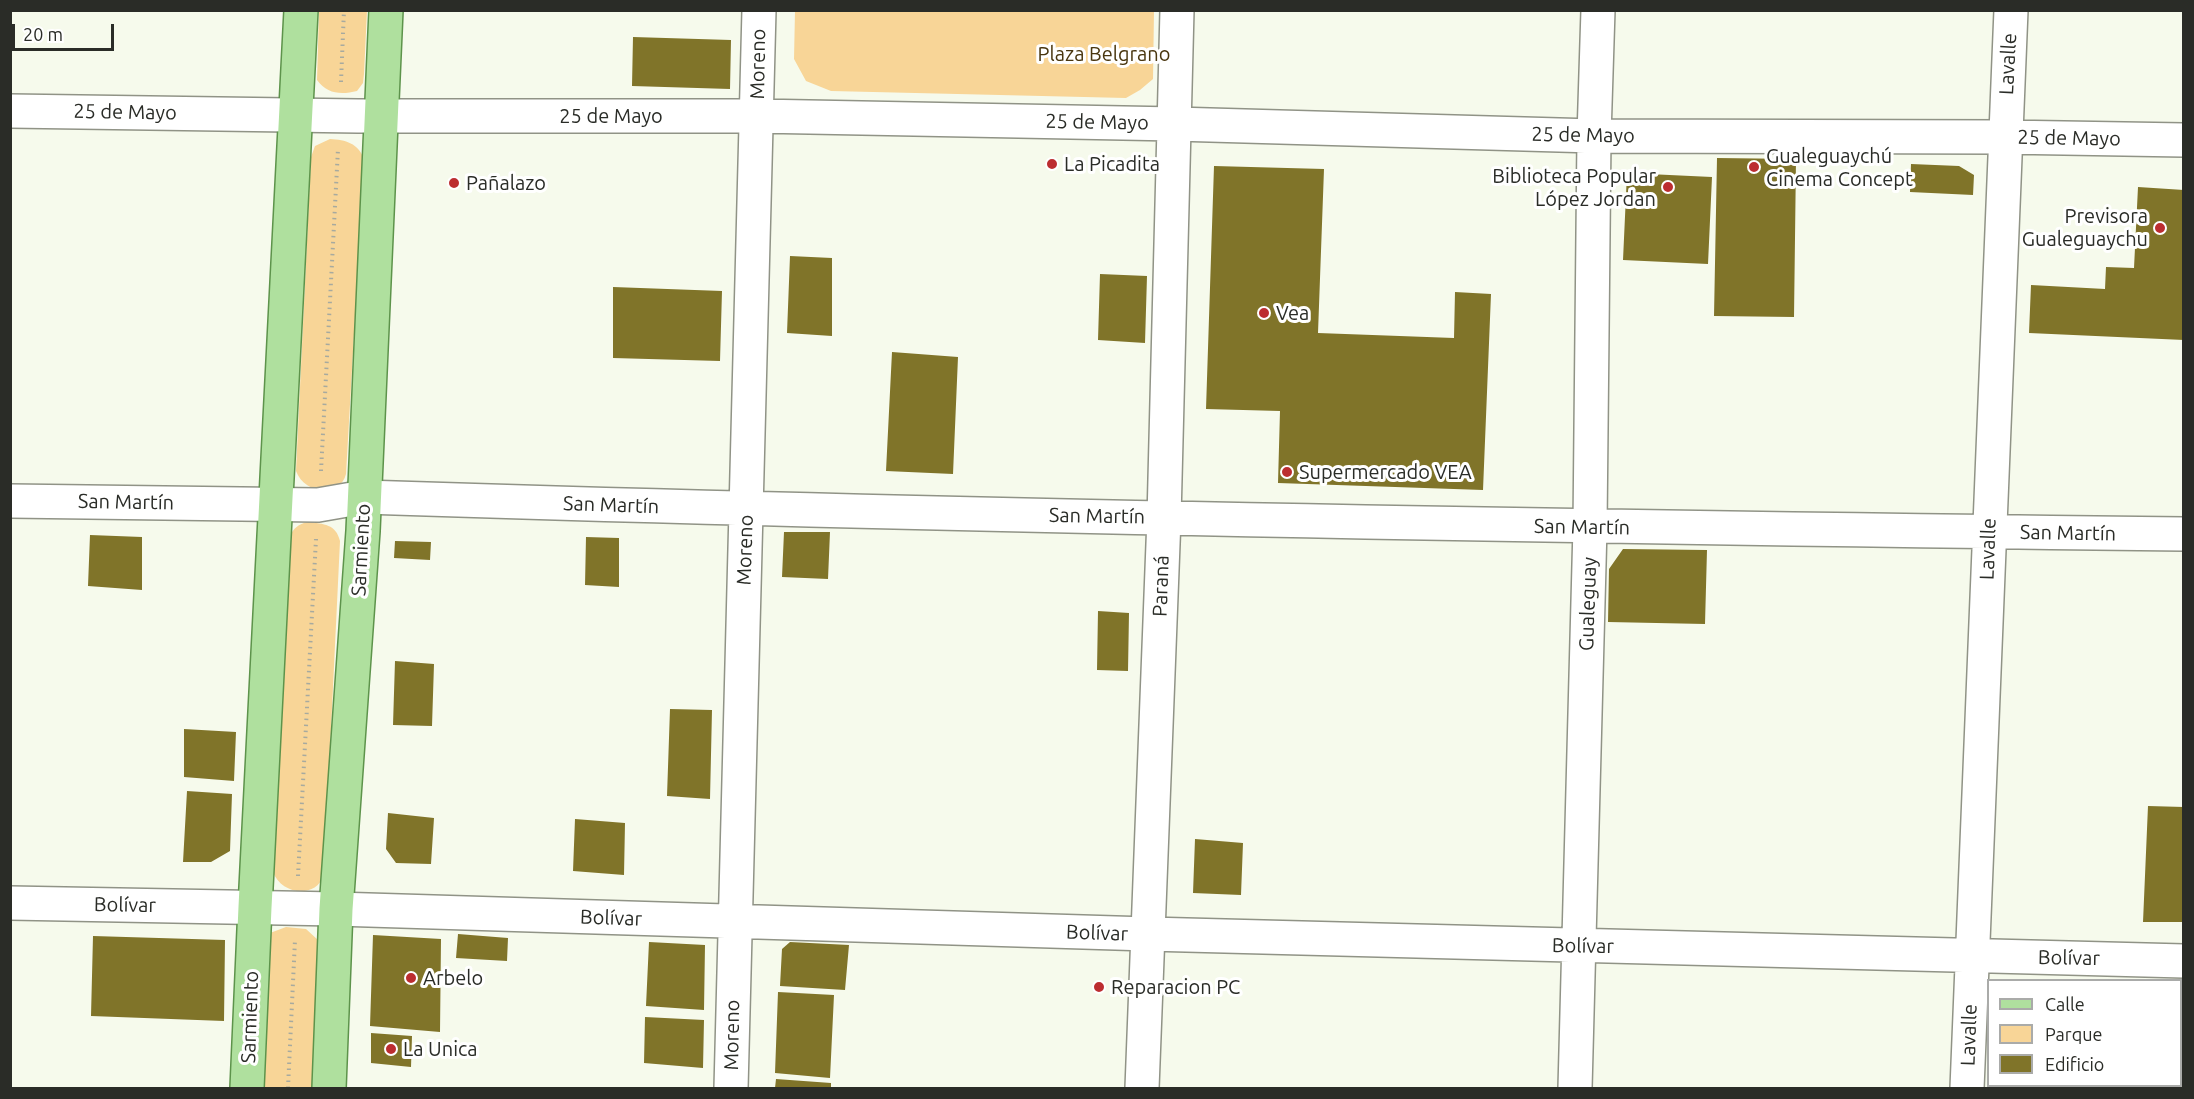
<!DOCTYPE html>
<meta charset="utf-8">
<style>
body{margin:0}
#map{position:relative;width:2194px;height:1099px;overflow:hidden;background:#f6faec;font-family:Ubuntu,sans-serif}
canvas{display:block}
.frame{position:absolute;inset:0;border:12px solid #2a2c27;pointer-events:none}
.legend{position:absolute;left:1987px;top:979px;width:195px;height:108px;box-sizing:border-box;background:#fff;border:2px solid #aaaba9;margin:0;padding:8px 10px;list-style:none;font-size:18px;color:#2a2c27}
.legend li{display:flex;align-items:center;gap:12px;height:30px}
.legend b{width:30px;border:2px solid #aaaba9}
.scale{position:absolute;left:12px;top:24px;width:102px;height:27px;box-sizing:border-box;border:3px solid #2a2c27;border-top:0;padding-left:8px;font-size:18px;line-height:21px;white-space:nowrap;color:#2a2c27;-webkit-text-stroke:4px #fff;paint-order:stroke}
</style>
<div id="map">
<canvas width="2194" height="1099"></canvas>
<div class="frame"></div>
<ul class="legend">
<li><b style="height:8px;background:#afe09e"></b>Calle</li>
<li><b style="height:16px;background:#f8d597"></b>Parque</li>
<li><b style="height:16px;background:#807429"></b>Edificio</li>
</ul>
<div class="scale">20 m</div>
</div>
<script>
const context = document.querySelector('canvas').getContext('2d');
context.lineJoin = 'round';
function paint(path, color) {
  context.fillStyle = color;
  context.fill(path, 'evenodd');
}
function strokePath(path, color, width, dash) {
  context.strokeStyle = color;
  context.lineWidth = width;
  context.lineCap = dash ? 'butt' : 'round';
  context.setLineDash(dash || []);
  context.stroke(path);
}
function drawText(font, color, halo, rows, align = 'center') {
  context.font = font + ' Ubuntu,sans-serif';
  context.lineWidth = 6;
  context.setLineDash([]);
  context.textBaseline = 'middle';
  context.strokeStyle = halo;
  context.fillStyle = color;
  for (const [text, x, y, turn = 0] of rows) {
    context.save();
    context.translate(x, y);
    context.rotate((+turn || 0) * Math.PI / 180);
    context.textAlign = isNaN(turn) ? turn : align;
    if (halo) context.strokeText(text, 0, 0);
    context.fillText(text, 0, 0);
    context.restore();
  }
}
paint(new Path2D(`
 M319,11H367L364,74L363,83L357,91C341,95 327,94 317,80Z
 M795,11H1154L1153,79L1140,90L1126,98L831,91L806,81L794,59Z
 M330,139C346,140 358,143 364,159L346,474C340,498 304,494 296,471L311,157L315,146Z
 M308,522C324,524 336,524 340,541L324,875C315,900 281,894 273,872L289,537C294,528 298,524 308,522Z
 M286,927L306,929L318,940L319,949L313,1088H261L266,942L270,933Z`), '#f8d597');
paint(new Path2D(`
 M633,37L731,40L730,89L632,86Z
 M1717,158L1796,159L1794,317L1714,316Z
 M1911,164L1959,166L1974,175L1973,195L1910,192Z
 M1214,166L1324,169L1318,333L1454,338L1455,292L1491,294L1483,490L1278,483L1280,411L1206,409Z
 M1627,173L1712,177L1708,264L1623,260Z
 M2138,187L2184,190V340L2029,333L2031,285L2105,289L2106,267L2134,268Z
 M790,256L832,258V336L787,333Z
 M1100,274L1147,276L1145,343L1098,340Z
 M613,287L722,291L720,361L613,358Z
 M892,352L958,357L953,474L886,471Z
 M784,532H830L828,579L782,577Z
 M90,535L142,537V590L88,586Z
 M586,537L619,538V587L585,585Z
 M395,541L431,542L430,560L394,558Z
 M1623,549L1707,550L1705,624L1608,622L1609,569Z
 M1098,611L1129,613L1128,671L1097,670Z
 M395,661L434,664L432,726L393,725Z
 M670,709L712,710L710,799L667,796Z
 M184,729L236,732L234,781L184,777Z
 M187,791L232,794L230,851L211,862H183Z
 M2148,806L2184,807V922H2143Z
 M388,813L434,818L431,864L396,863L386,849Z
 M575,819L625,823L624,875L573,871Z
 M1195,839L1243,843L1241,895L1193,893Z
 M458,934L508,938L507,961L456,958Z
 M373,935L441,939L440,1032L370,1026Z
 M93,936L225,940L224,1021L91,1016Z
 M649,942L705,945L704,1010L646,1006Z
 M790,942L849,945L845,990L780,986L782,949Z
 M778,992L834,995L830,1078L775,1073Z
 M645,1017L704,1020L703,1068L644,1063Z
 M371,1033L412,1036L411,1067L371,1063Z
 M776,1079L831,1083V1088H775Z`), '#807429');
const minor = new Path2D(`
 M10,111L358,116H757L1175,124L1594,136L2004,137L2184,140
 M10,501L318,505L364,497C970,517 1577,527 2184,534
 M10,903L336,909L1148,934L2184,961
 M731,1088L759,10
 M1142,1088L1164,518L1177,10
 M1575,1088L1590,527L1594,136L1598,10
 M1967,1088L2011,10`);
const major = new Path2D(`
 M247,1088L255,907L301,10
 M329,1088L336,909L363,531L386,10`);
strokePath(minor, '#909386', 36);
strokePath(major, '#5d934b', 36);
strokePath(new Path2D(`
 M341,82L344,10
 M321,471L338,149
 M298,876L316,539
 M288,1088L295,940`), '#a7aa9f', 4, [1.5, 4.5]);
strokePath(minor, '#fff', 33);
strokePath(major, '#afe09e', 33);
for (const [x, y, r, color] of [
 [1052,164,6,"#bc2d30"],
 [1754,167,6,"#bc2d30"],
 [454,183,6,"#bc2d30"],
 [1668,187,6,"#bc2d30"],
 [2160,228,6,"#bc2d30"],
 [1264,313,6,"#bc2d30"],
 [1287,472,6,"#bc2d30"],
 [411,978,6,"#bc2d30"],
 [1099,987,6,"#bc2d30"],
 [391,1049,6,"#bc2d30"]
]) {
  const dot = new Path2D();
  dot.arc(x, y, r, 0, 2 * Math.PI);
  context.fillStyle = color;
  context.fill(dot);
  strokePath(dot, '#fff', 2);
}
drawText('20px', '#49360f', '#fff', [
 ["Plaza Belgrano",1104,54]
]);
drawText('20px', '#2a2c27', '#fff', [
 ["Moreno",758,64,-89],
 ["Lavalle",2008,64,-87],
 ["25 de Mayo",125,112,1],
 ["25 de Mayo",611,116],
 ["25 de Mayo",1097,122,1],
 ["25 de Mayo",1583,135,1],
 ["25 de Mayo",2069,138,1],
 ["San Martín",126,502,1],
 ["San Martín",611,505,2],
 ["San Martín",1097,516,1],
 ["San Martín",1582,527,1],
 ["San Martín",2068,533,1],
 ["Lavalle",1988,549,-88],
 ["Sarmiento",361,550,-87],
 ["Moreno",745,550,-88],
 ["Paraná",1161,586,-88],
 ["Gualeguay",1588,604,-88],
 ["Bolívar",125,905,1],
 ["Bolívar",611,918,2],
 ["Bolívar",1097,933,2],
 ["Bolívar",1583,946,1],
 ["Bolívar",2069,958,1],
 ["Sarmiento",250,1017,-88],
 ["Moreno",732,1035,-89],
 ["Lavalle",1969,1035,-88]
]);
drawText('20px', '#2a2c27', '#fff', [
 ["Gualeguaychú",1766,156],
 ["Cinema Concept",1766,179],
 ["La Picadita",1064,164],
 ["Biblioteca Popular",1656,176,"right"],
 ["López Jordan",1656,199,"right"],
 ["Pañalazo",466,183],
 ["Previsora",2148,216,"right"],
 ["Gualeguaychu",2148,239,"right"],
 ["Vea",1276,313],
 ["Supermercado VEA",1299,472],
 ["Arbelo",423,978],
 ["Reparacion PC",1111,987],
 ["La Unica",403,1049]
], 'left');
</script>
